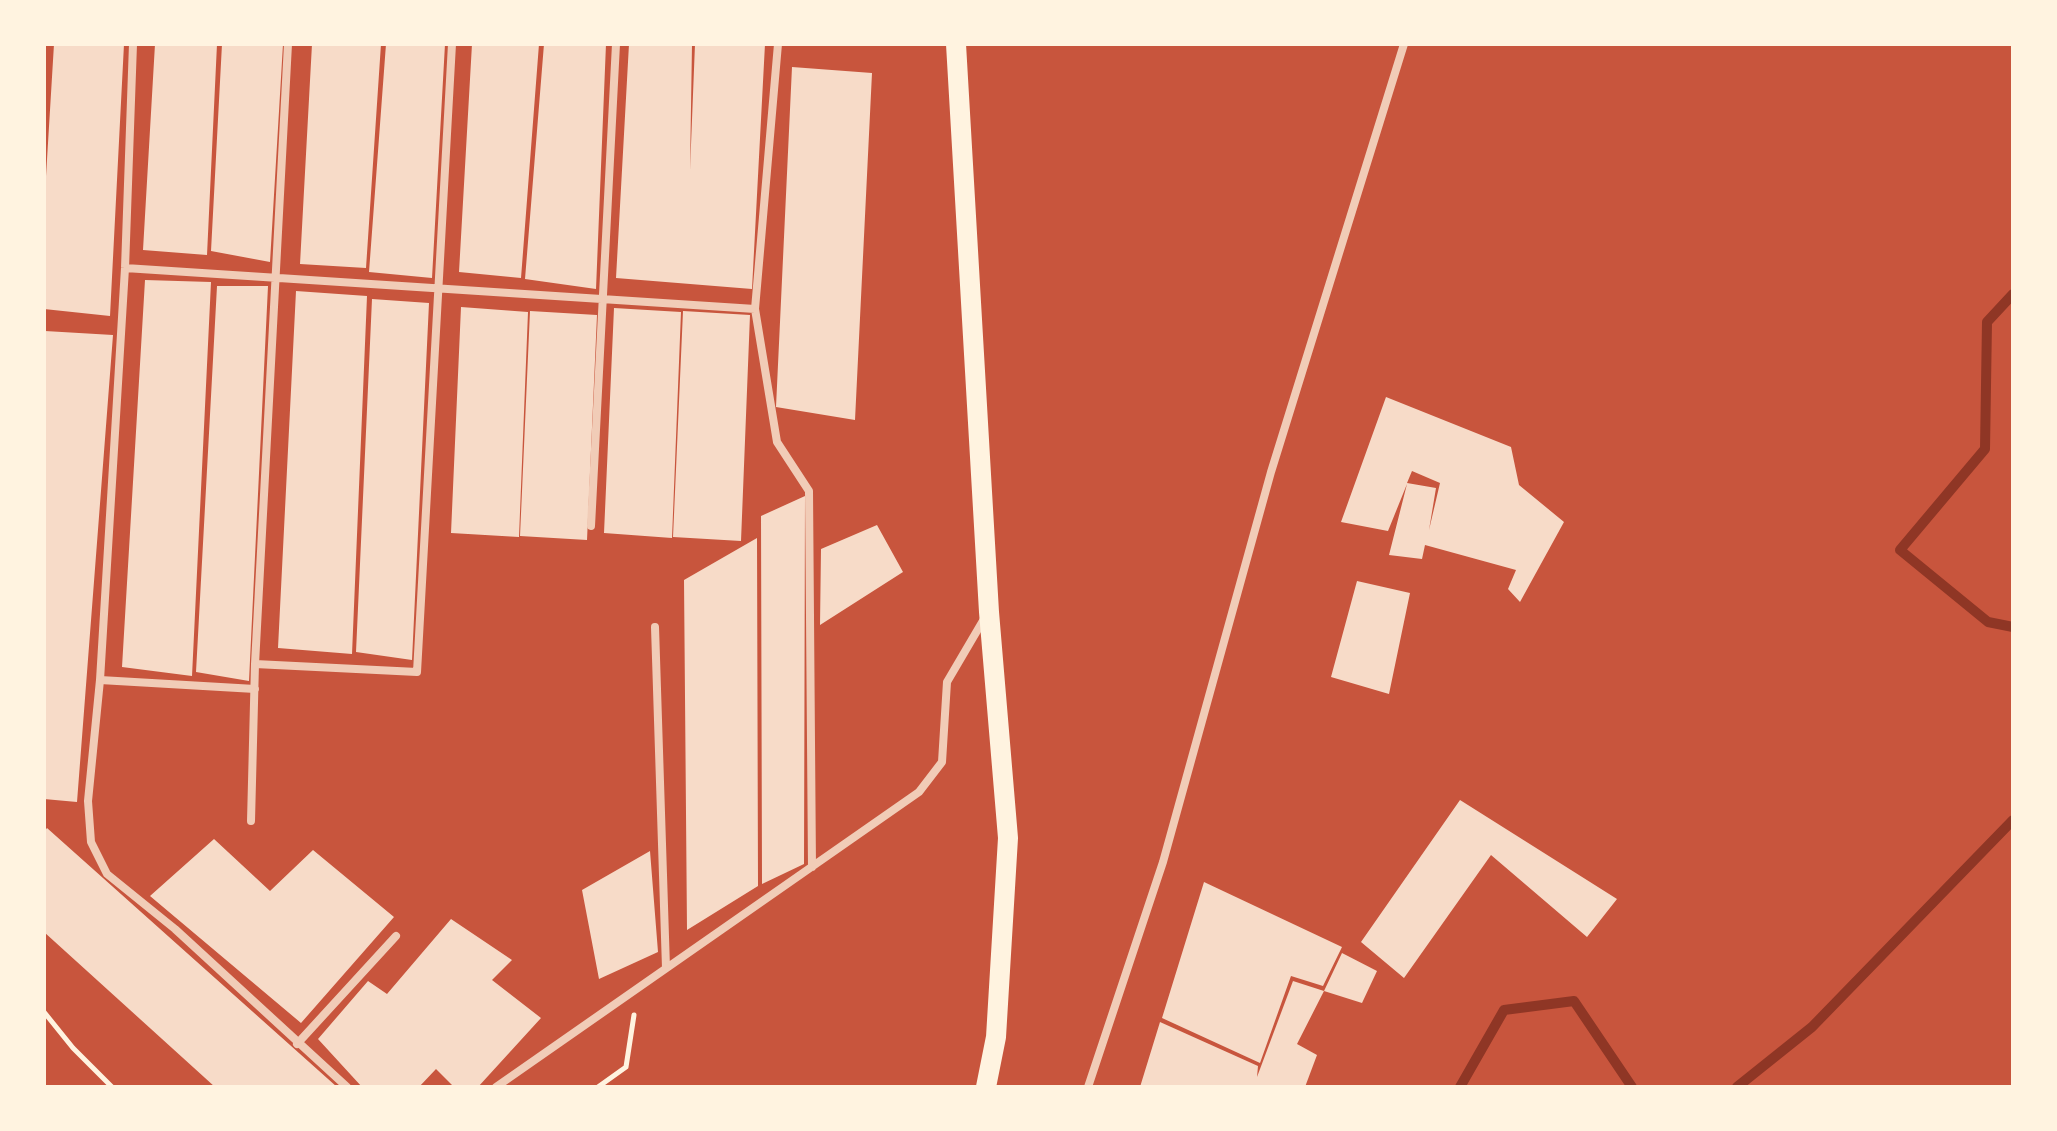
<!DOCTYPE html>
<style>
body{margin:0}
#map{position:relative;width:2057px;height:1131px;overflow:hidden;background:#c8553d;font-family:Overpass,sans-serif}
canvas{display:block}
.frame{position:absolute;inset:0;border:46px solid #fff3e0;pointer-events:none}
</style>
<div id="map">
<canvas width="2057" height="1131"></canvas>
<div class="frame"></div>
</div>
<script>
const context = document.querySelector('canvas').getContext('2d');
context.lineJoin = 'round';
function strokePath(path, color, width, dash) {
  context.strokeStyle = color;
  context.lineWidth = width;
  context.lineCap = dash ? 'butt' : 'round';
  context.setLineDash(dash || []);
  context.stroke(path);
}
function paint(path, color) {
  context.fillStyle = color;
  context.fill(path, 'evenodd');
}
strokePath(new Path2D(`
 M2013,294L1987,322L1985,449L1900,550L1988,622L2013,627
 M1460,1087L1504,1010L1574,1001L1632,1087
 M1737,1087L1812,1027L2013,820`), '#8f3625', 10);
paint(new Path2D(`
 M54,44H124L110,316L44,309V209Z
 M155,44H217L207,255L143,250Z
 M222,44H283L270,262L211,251Z
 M312,44H381L366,268L300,264Z
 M386,44H445L432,278L369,272Z
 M472,44H539L521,278L459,272Z
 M544,44H606L596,289L525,279Z
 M629,44H692L690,170L695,44H765L752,289L616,278Z
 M792,67L872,73L855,420L776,407Z
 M145,280L211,282L192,676L122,667Z
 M217,286H268L249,681L196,672Z
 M296,291L367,296L352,654L278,648Z
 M372,299L429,303L412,660L356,652Z
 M461,307L528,312L519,537L451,533Z
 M614,308L681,312L672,538L604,533Z
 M530,311L597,315L587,540L520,536Z
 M683,311L750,315L741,541L673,537Z
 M45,331L113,335L77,802L44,799Z
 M1386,397L1511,447L1519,485L1564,522L1520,602L1508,589L1516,570L1425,545L1422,559L1389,555L1407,484L1388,531L1341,522ZM1412,471L1440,483L1429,530L1436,488L1407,483Z
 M805,496L804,864L762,884L761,516Z
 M877,525L903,572L820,625L821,549Z
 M757,538L758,886L687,930L684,580Z
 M1357,581L1410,593L1389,694L1331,677Z
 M1460,800L1617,899L1587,937L1491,855L1404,978L1361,942Z
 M47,828L337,1087H215L44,932V832Z
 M214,839L270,891L313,850L394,917L301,1023L150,896Z
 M650,851L658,952L599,979L582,890Z
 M1204,882L1342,947L1323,986L1291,976L1260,1063L1162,1018Z
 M451,919L512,960L492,980L541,1018L478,1087H454L436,1069L419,1087H362L318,1039L368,981L387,994Z
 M1342,953L1377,971L1362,1003L1324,991L1297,1044L1317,1055L1305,1087H1140L1160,1022L1258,1066L1257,1077L1293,981L1324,991Z`), '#f7dbc8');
strokePath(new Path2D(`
 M44,1012L73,1048L112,1087
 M598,1087L626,1067L634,1015`), '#fff3e0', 5);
strokePath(new Path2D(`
 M133,44L125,268L100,680L88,801L91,842L107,874L175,929L347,1087
 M778,44L755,309L777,442L809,491L812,867
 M125,268L755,309
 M591,526L616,44
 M655,627L666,968
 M255,664L417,672L452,44
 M100,680L255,689
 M251,821L255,664L288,44
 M297,1044L396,936
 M496,1087L919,792L942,762L947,682L984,619
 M1088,1087L1163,862L1271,472L1404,44`), '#f1ccb7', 8);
strokePath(new Path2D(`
 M956,44L989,612L1008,838L996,1037L986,1087`), '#fff3e0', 20);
</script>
